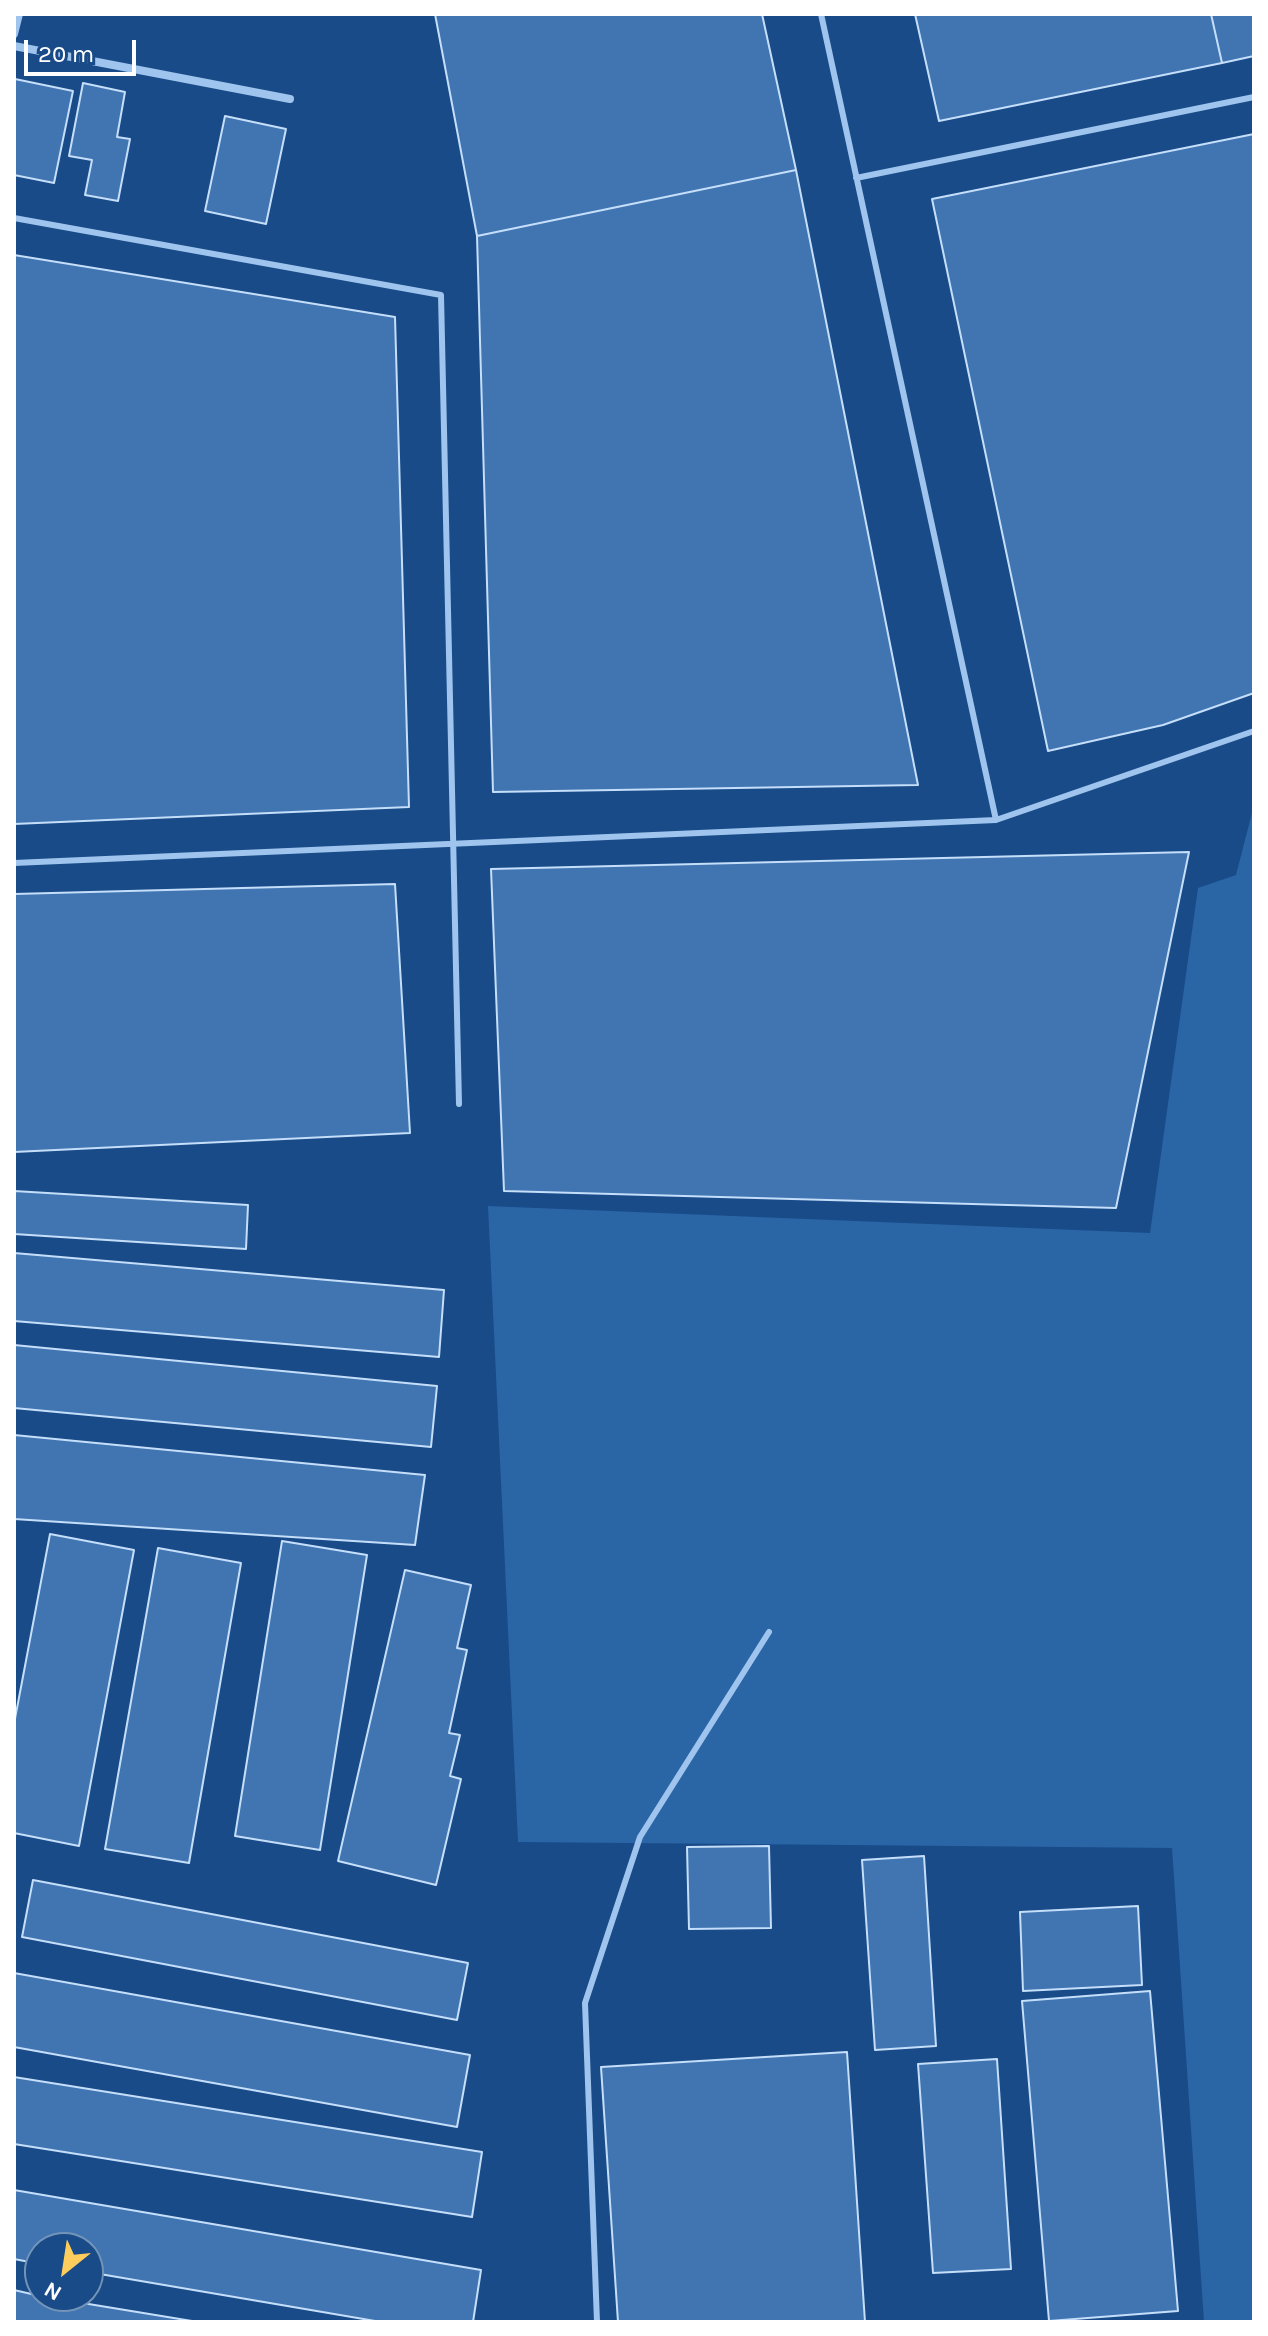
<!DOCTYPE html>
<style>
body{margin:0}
#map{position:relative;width:1268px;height:2336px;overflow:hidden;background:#184b88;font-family:Karla,sans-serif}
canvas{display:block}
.frame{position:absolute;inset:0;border:16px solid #fff;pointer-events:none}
.north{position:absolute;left:24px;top:2232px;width:80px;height:80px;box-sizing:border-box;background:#184b88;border:2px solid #7493b8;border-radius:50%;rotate:210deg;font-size:22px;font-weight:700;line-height:32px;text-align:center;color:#fff}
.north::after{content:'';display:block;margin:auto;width:28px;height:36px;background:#ffcd5b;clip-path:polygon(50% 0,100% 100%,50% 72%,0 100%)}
.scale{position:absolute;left:24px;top:40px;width:112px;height:36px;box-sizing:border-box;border:4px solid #fff;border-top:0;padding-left:10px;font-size:24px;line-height:28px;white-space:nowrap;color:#fff;-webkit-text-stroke:6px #184b88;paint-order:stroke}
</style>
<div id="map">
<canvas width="1268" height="2336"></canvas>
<div class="frame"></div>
<div class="north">N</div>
<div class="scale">20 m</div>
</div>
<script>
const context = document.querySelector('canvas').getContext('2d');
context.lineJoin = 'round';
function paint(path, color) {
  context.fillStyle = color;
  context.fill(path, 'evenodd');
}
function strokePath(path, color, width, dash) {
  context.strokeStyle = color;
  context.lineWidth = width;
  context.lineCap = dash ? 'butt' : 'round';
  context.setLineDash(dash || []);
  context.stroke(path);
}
paint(new Path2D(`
 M1254,805V2322H1204L1172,1848L518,1842L488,1206L1150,1233L1198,888L1236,875Z`), '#2a65a6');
const building = new Path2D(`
 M435,14H762L796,170L477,236Z
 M915,14H1211L1222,63L939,121Z
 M1211,14H1254V56L1222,63Z
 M15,79L73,91L54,183L14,175Z
 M83,83L125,92L117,137L130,139L118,201L85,195L92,160L69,156Z
 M225,116L286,129L266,224L205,211Z
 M1254,134V693L1163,725L1048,751L932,199Z
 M796,170L918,785L493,792L477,236Z
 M14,255L395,317L409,807L14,824Z
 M1189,852L1116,1208L504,1191L491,869Z
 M395,884L410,1133L14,1152V894Z
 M14,1191L248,1205L246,1249L14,1234Z
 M14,1253L444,1290L439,1357L14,1321Z
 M14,1345L437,1386L431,1447L14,1408Z
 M14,1435L425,1475L415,1545L14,1519Z
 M50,1534L134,1550L79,1846L14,1833V1724Z
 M282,1541L367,1555L320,1850L235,1836Z
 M158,1548L241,1563L189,1863L105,1849Z
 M405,1570L471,1585L457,1648L467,1650L449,1733L460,1735L450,1776L461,1779L436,1885L338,1861Z
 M769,1846L771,1928L689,1929L687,1847Z
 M924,1856L936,2046L875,2050L862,1860Z
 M33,1880L468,1963L457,2020L22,1937Z
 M1138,1906L1142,1985L1023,1991L1020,1912Z
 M14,1973L470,2055L457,2127L14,2047Z
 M1150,1991L1178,2311L1049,2321L1022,2001Z
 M847,2052L865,2322H618L601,2067Z
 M997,2059L1011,2269L933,2273L918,2064Z
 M14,2077L482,2152L472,2217L14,2144Z
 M14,2190L481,2270L473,2322H381L88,2272V2248H40V2264L14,2259Z
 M14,2290L40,2296L198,2322H14Z`);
paint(building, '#4075b1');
strokePath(building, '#c5defa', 2);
strokePath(new Path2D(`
 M821,14L996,820
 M856,178L1254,97
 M14,218L441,295L459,1104
 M14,863L996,820L1254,731
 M597,2322L585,2003L640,1837L769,1632`), '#9fc4ed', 6);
strokePath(new Path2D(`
 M14,34L19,14
 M14,46L290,99`), '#9fc4ed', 8);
</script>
